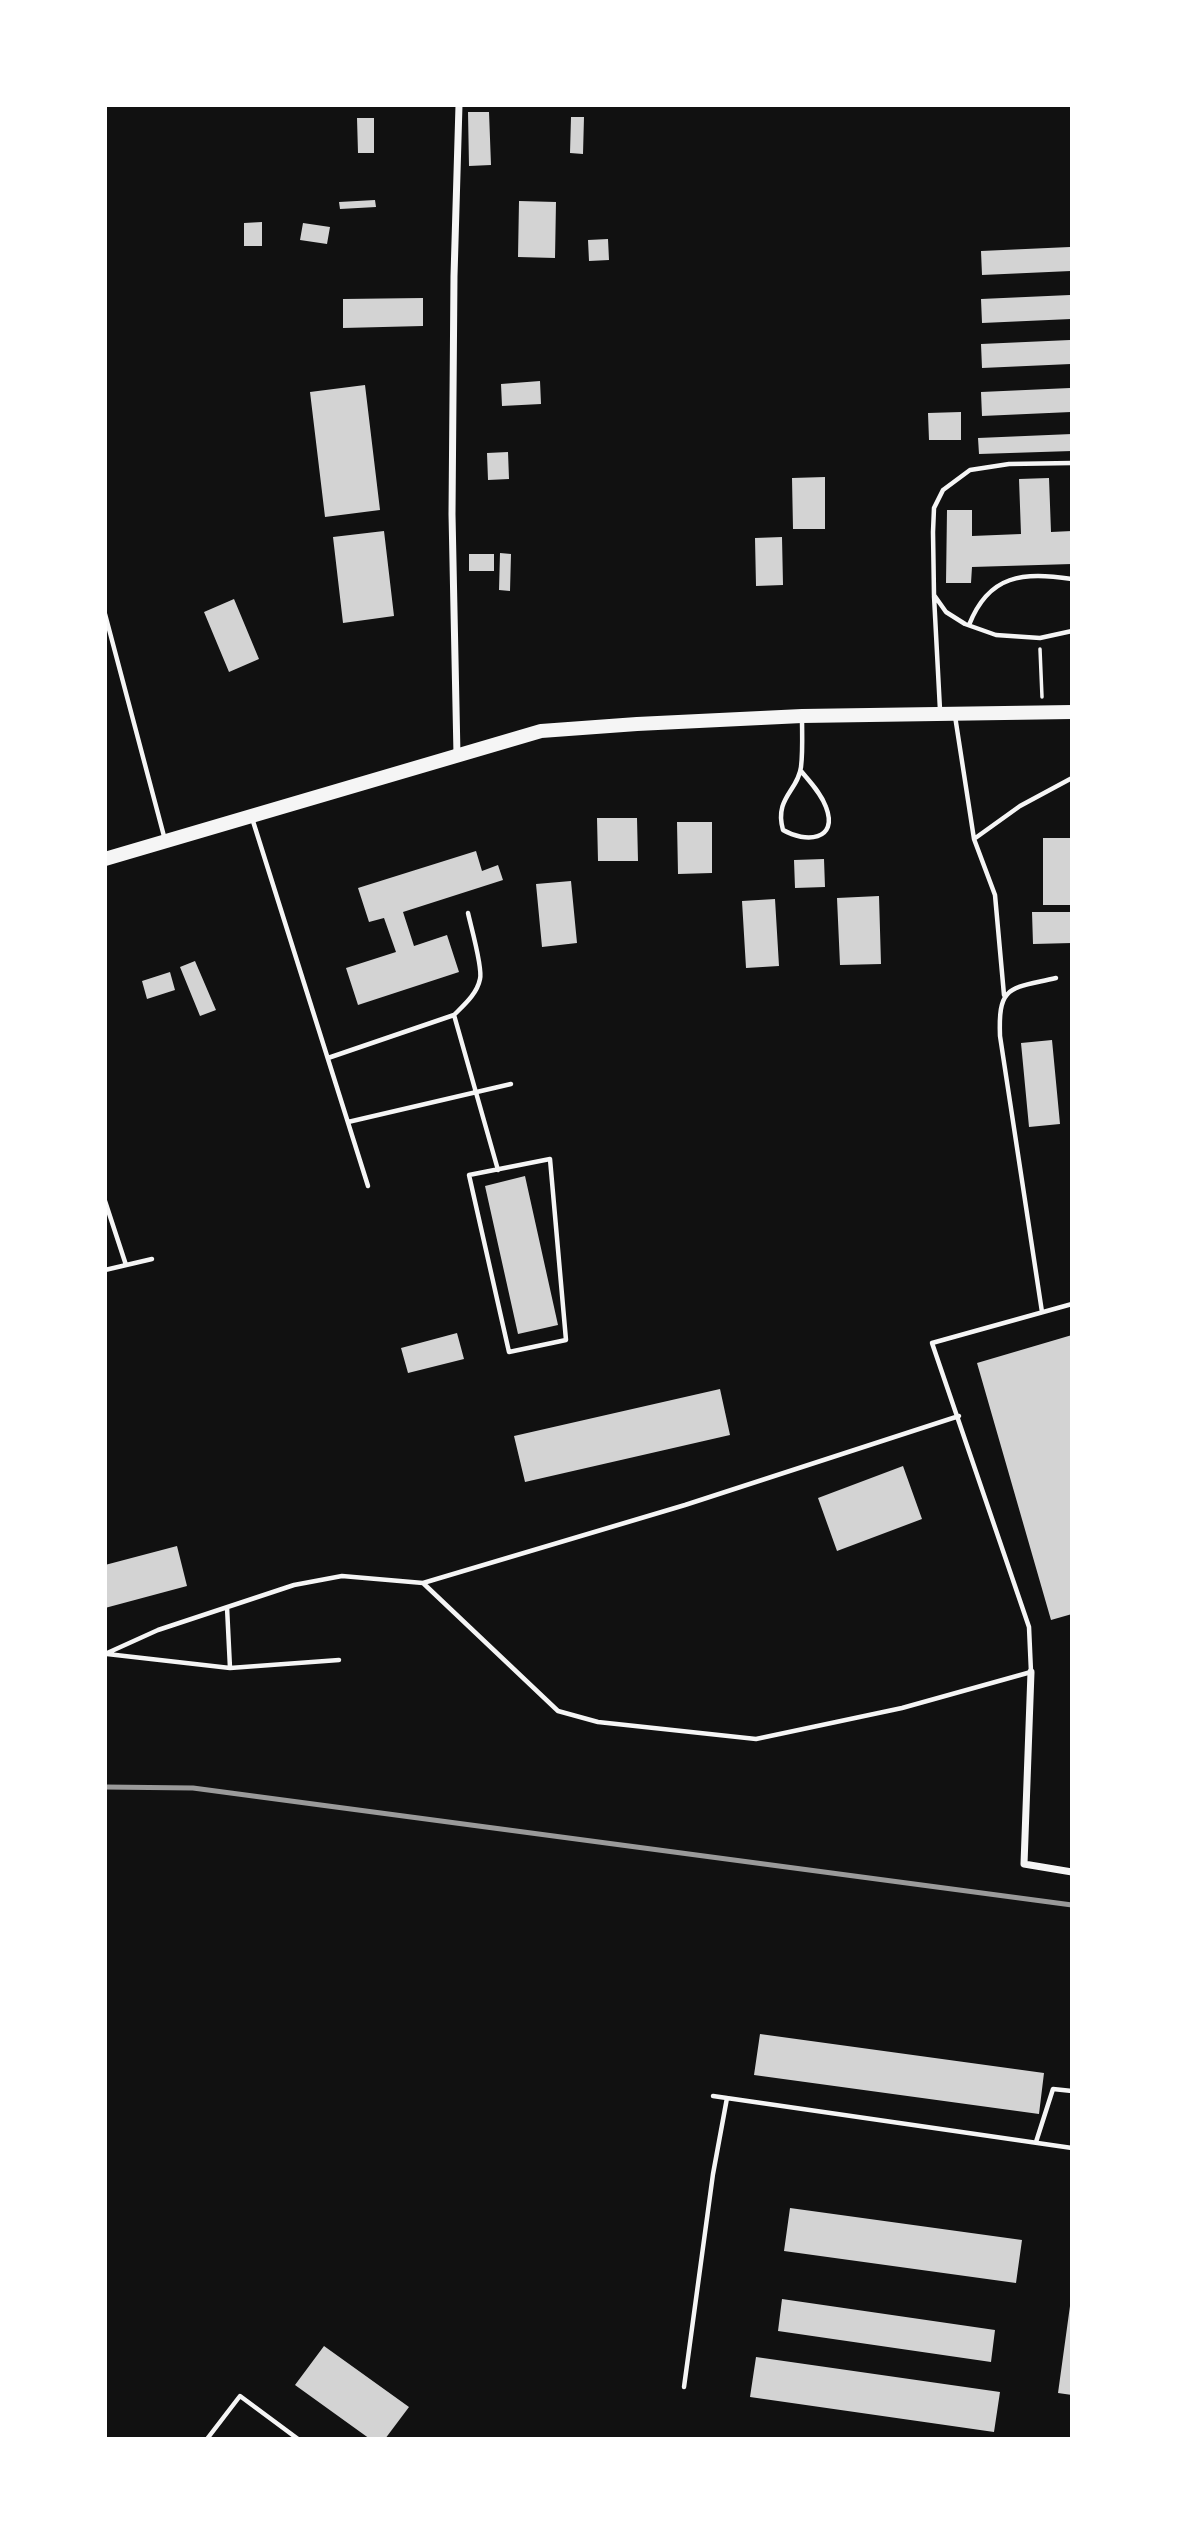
<!DOCTYPE html>
<style>
body{margin:0}
#map{position:relative;width:1177px;height:2544px;overflow:hidden;background:#111;font-family:"Sofia Sans Condensed",sans-serif}
canvas{display:block}
.frame{position:absolute;inset:0;border:107px solid #fff;pointer-events:none}
</style>
<div id="map">
<canvas width="1177" height="2544"></canvas>
<div class="frame"></div>
</div>
<script>
const context = document.querySelector('canvas').getContext('2d');
context.lineJoin = 'round';
function paint(path, color) {
  context.fillStyle = color;
  context.fill(path, 'evenodd');
}
function strokePath(path, color, width, dash) {
  context.strokeStyle = color;
  context.lineWidth = width;
  context.lineCap = dash ? 'butt' : 'round';
  context.setLineDash(dash || []);
  context.stroke(path);
}
paint(new Path2D(`
 M468,112H489L491,165L469,166Z
 M571,117H584L583,154L570,153Z
 M357,118H374V153H358Z
 M375,200L376,207L340,209L339,202Z
 M519,201L556,202L555,258L518,257Z
 M262,222V246H244V223Z
 M303,223L330,227L327,244L300,240Z
 M608,239L609,260L589,261L588,240Z
 M1070,247L1071,271L982,275L981,251Z
 M1070,295L1071,319L982,323L981,299Z
 M423,298V326L343,328V299Z
 M1070,340L1071,364L982,368L981,344Z
 M540,381L541,404L502,406L501,384Z
 M365,385L380,510L325,517L310,392Z
 M1070,388L1071,412L982,416L981,392Z
 M961,412V440H929L928,413Z
 M1072,434V451L979,454L978,438Z
 M508,452L509,479L488,480L487,453Z
 M825,477V529H793L792,478Z
 M1049,478L1051,532L1072,531V564L972,567L971,583H946L947,510H972V536L1021,534L1019,479Z
 M384,531L394,616L343,623L333,537Z
 M782,537L783,585L756,586L755,538Z
 M500,553L511,554L510,591L499,590Z
 M469,554H494V571H469Z
 M234,599L259,659L229,672L204,612Z
 M597,818H637L638,861H598Z
 M677,822H712V873L678,874Z
 M1043,838H1072V905H1043Z
 M476,851L482,871L498,865L503,880L403,912L414,946L447,935L459,972L358,1005L346,968L396,952L384,918L369,922L358,888Z
 M824,859L825,887L795,888L794,860Z
 M571,881L577,943L542,947L536,884Z
 M879,896L881,964L840,965L837,898Z
 M775,899L779,966L746,968L742,901Z
 M1032,912H1072V943L1033,944Z
 M195,961L216,1010L200,1016L180,967Z
 M170,972L175,990L147,999L142,981Z
 M1052,1040L1060,1124L1029,1127L1021,1043Z
 M525,1176L558,1325L518,1334L485,1186Z
 M457,1333L464,1359L408,1373L401,1348Z
 M1072,1335V1614L1051,1620L977,1363Z
 M720,1389L730,1435L525,1482L514,1436Z
 M903,1466L922,1519L837,1551L818,1498Z
 M177,1546L187,1586L105,1608V1565Z
 M760,2034L1044,2073L1039,2114L754,2075Z
 M790,2208L1022,2240L1016,2283L784,2251Z
 M782,2299L995,2330L991,2362L778,2331Z
 M1070,2306H1072V2395L1058,2393Z
 M324,2346L409,2407L385,2439H370L295,2385Z
 M756,2357L1000,2392L994,2432L750,2397Z`), '#d3d3d3');
strokePath(new Path2D(`
 M1040,649L1042,697`), '#f5f5f5', 3.5);
strokePath(new Path2D(`
 M1072,463L1009,464L970,470L943,490L934,508L933,532L934,595L946,612L965,624L996,635L1040,638L1072,631
 M934,596L940,710
 M105,614L165,840
 M969,625C989,574 1023,572 1072,579
 M955,716L974,839L995,895L1004,995
 M801,771C810,782 821,793 826,807C839,841 805,843 783,830C774,798 798,791 801,767C803,751 802,733 802,717
 M252,818L368,1186
 M974,839L1020,806L1072,778
 M454,1015L498,1170
 M328,1058L454,1015C464,1005 477,994 480,979C483,968 471,927 468,913
 M348,1122L511,1084
 M550,1159L566,1340L509,1352L469,1175Z
 M105,1201L126,1265
 M105,1270L152,1259
 M1042,1312L1000,1036C998,984 1010,989 1056,978
 M423,1583L685,1505L959,1416
 M227,1607L230,1668
 M105,1654L158,1630L294,1585L342,1576L423,1583L558,1711L598,1722L756,1739L902,1708L1031,1672L1029,1627L932,1343L1072,1304
 M107,1654L230,1668L339,1660
 M713,2096L1072,2148
 M1036,2142L1053,2089L1072,2091
 M684,2387L713,2174L727,2098
 M207,2439L240,2396L298,2439`), '#f5f5f5', 4.5);
strokePath(new Path2D(`
 M457,755L452,514L454,276L459,105
 M1031,1672L1024,1864L1072,1872`), '#f5f5f5', 7);
strokePath(new Path2D(`
 M105,859L541,731L637,724L802,716L1072,712`), '#f5f5f5', 14);
strokePath(new Path2D(`
 M105,1787L193,1788L1072,1905`), '#9a9a9a', 5);
</script>
